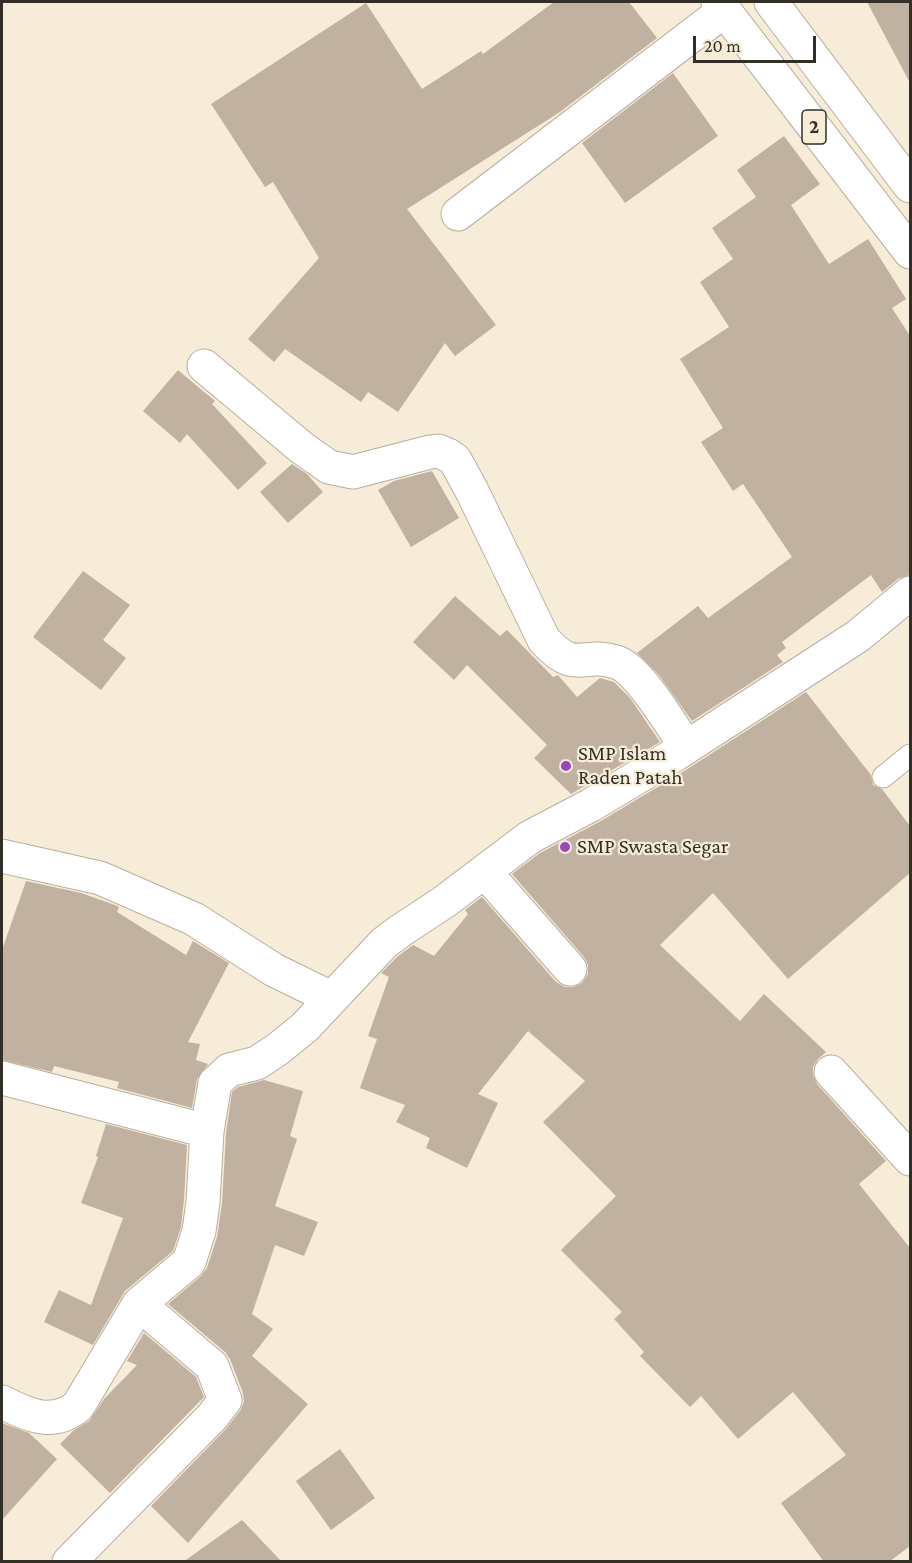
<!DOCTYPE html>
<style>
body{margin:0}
#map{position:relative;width:912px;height:1563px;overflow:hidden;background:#f7ecd8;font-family:"Crimson Pro",serif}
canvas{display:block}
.frame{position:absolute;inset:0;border:3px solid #332f27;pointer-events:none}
.scale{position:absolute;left:693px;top:36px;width:123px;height:27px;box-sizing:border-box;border:3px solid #332f27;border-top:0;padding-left:8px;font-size:18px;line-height:21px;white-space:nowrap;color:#332f27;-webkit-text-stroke:4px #f7ecd8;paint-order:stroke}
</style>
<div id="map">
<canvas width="912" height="1563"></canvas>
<div class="frame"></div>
<div class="scale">20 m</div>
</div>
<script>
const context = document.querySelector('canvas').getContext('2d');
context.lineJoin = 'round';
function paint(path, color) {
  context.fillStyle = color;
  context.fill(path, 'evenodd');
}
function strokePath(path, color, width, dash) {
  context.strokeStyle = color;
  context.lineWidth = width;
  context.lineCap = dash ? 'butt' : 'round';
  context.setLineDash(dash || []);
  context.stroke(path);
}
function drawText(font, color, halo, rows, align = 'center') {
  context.font = font + ' "Crimson Pro",serif';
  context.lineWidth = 4.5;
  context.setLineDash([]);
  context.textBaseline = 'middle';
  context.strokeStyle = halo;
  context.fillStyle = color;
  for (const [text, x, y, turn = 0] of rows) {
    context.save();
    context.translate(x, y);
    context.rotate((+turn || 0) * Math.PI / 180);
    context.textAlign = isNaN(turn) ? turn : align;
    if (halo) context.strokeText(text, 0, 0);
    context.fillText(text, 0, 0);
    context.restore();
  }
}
paint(new Path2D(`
 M554,2H629L657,38L560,112L407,209L496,325L455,356L445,343L398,412L368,392L361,402L285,349L274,362L248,339L319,258L273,182L265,187L211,104L366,3L422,89L481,51L483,54Z
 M867,2H910V83Z
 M673,73L718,136L625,203L582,143Z
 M784,136L820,184L791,205L829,264L868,239L906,299L892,308L910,336V575L899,578L882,592L871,575L782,642L786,648L777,655L783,662L692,721L659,675L637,653L698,606L708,618L792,557L743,484L733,491L701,442L723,428L680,359L729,327L700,282L733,259L712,228L756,197L737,170Z
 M178,370L215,401L212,404L267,463L238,490L187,434L180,443L143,411Z
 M292,464L307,474L323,492L288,523L260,492Z
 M432,471L459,518L411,547L378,490L394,481Z
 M83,571L130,605L103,640L126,658L101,690L33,637Z
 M455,596L500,636L507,630L553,677L558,675L577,697L600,678L614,682L630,698L660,742L571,794L534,758L547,745L467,665L454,680L413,642Z
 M806,692L871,775L873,785L882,789L910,826V873L788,979L713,893L660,945L740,1021L764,994L826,1052L818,1059L813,1067V1075L817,1084L886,1161L859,1184L910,1248V1546L889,1562H824L781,1503L846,1455L793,1392L738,1439L701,1396L690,1407L640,1356L644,1352L614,1319L622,1312L561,1250L616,1196L543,1122L585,1081L528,1031L478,1094L498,1103L467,1168L426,1148L430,1138L396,1122L405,1105L360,1088L377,1039L368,1036L389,977L381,973L397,957L413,945L434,956L468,914L465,910L482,897L556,982L565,987H573L582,983L588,974V965L584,957L512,874L540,853L601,821L686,770Z
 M26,881L81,893L115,905L119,907L117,912L186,955L193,941L229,963L188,1042L200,1044L196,1060L208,1064L197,1079L192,1108L117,1088L119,1082L54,1066L52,1072L2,1060V950Z
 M264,1080L303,1091L290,1136L297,1139L275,1206L318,1222L304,1256L275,1245L252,1314L273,1329L252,1356L308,1404L188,1543L151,1506L225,1430L240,1411L244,1402L243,1393L230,1359L225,1352L168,1304L201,1276L207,1268L217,1237L222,1203L226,1133L232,1092L238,1087Z
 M106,1124L187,1145L184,1200L181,1227L173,1251L125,1291L93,1345L44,1322L59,1290L91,1305L123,1218L81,1203L98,1157L96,1156Z
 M144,1333L196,1377L204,1397L110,1493L60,1444L73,1431L89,1421L104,1399L137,1365L127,1361Z
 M2,1423L29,1433L57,1459L2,1520Z
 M340,1449L375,1498L331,1530L296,1481Z
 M242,1520L282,1562H183Z`), '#c1b1a1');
const service = new Path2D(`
 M883,777L910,755`);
const minor = new Path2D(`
 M458,214L725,10
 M204,366L302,448L329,467L353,472L430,452L438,451L448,455L455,460L472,491L544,640C577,676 582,651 616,662C639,669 672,726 686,747
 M2,856L100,878L194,919L274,970L331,998
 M485,872L570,969
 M831,1072L910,1159
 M2,1078L207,1131
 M2,1402C27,1415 53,1427 78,1406L139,1304L189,1262L199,1231L203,1202L207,1131L215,1083L229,1070L257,1063L278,1049L305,1027L384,943L400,931L444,902L530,837L591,805L676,754L858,636L910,593
 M69,1562L212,1417L225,1400L212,1366L139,1304`);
const trunk = new Path2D(`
 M718,2L910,252
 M771,2L910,186`);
strokePath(service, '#b9ae9c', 23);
strokePath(minor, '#b9ae9c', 35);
strokePath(trunk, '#b9ae9c', 35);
strokePath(service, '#fff', 21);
strokePath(minor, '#fff', 33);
strokePath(trunk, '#fff', 33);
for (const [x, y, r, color] of [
 [566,766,6,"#9948b8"],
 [565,847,6,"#9948b8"]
]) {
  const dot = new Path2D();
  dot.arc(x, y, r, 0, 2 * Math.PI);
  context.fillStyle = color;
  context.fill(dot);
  strokePath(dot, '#f7ecd8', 2);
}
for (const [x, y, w] of [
 [814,127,24]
]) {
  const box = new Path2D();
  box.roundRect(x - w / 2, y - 17, w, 34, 4.5);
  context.fillStyle = '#f7ecd8';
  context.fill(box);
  strokePath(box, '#332f27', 1.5);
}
drawText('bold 20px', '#332f27', null, [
 ["2",814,127]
]);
drawText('21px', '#332f27', '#f7ecd8', [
 ["SMP Islam",578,754],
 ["Raden Patah",578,778],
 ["SMP Swasta Segar",577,847]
], 'left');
</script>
